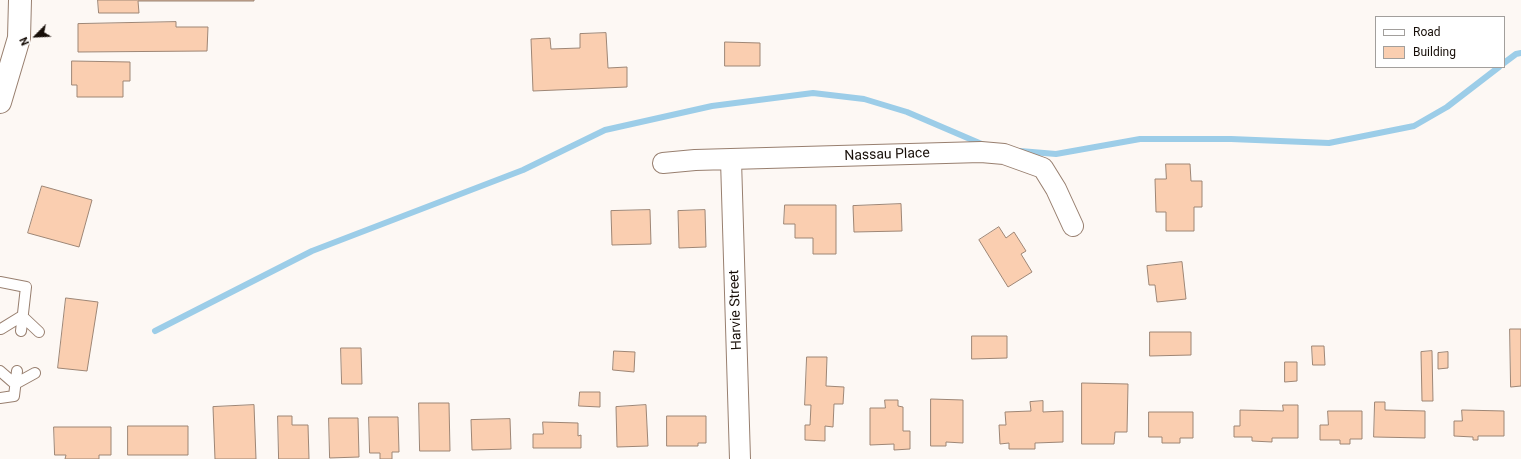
<!DOCTYPE html>
<style>
body{margin:0}
#map{position:relative;width:1521px;height:459px;overflow:hidden;background:#fdf8f4;font-family:Roboto,sans-serif}
canvas{display:block}
.legend{position:absolute;left:1375px;top:16px;width:130px;height:52px;box-sizing:border-box;background:#fff;border:1px solid #a29f9c;margin:0;padding:5px 7px;list-style:none;font-size:12px;color:#170e08}
.legend li{display:flex;align-items:center;gap:8px;height:20px}
.legend b{width:20px;border:1px solid #a29f9c}
.north{position:absolute;left:16px;top:16px;width:40px;height:40px;-webkit-text-stroke:3px #fff;paint-order:stroke;rotate:246deg;font-size:11px;font-weight:700;line-height:16px;text-align:center;color:#170e08}
.north::after{content:'';display:block;margin:auto;width:14px;height:18px;background:#170e08;clip-path:polygon(50% 0,100% 100%,50% 72%,0 100%)}
</style>
<div id="map">
<canvas width="1521" height="459"></canvas>
<ul class="legend">
<li><b style="height:5px;background:#fff"></b>Road</li>
<li><b style="height:11px;background:#faceb0"></b>Building</li>
</ul>
<div class="north">N</div>
</div>
<script>
const context = document.querySelector('canvas').getContext('2d');
context.lineJoin = 'round';
function strokePath(path, color, width, dash) {
  context.strokeStyle = color;
  context.lineWidth = width;
  context.lineCap = dash ? 'butt' : 'round';
  context.setLineDash(dash || []);
  context.stroke(path);
}
function paint(path, color) {
  context.fillStyle = color;
  context.fill(path, 'evenodd');
}
function drawText(font, color, halo, rows, align = 'center') {
  context.font = font + ' Roboto,sans-serif';
  context.lineWidth = 3;
  context.setLineDash([]);
  context.textBaseline = 'middle';
  context.strokeStyle = halo;
  context.fillStyle = color;
  for (const [text, x, y, turn = 0] of rows) {
    context.save();
    context.translate(x, y);
    context.rotate((+turn || 0) * Math.PI / 180);
    context.textAlign = isNaN(turn) ? turn : align;
    if (halo) context.strokeText(text, 0, 0);
    context.fillText(text, 0, 0);
    context.restore();
  }
}
strokePath(new Path2D(`
 M1504,63L1516,54L1521,53
 M1020,151L1056,154L1140,139H1231L1329,143L1414,126L1447,107L1499,67
 M155,331L312,251L523,170L605,130L712,106L813,93L864,99L907,112L984,145`), '#9ccde8', 6);
const building = new Path2D(`
 M98,0H254V1H138L139,13H99Z
 M176,22V27H208L207,51L78,52V24Z
 M606,33L608,68L627,67V87L533,91L531,39L550,38L551,49L580,48V34Z
 M725,42L760,43V66H725Z
 M72,61L130,62V81H123V97H77V85H72Z
 M1166,164H1190L1191,181H1202V207H1194V231H1166V212H1156L1155,179H1166Z
 M42,186L92,200L79,247L28,233Z
 M901,204L902,231L854,232L853,206Z
 M785,205H836V254H813V238H795V224H784Z
 M650,210L651,244L612,245L611,211Z
 M705,210L706,247L679,248L678,211Z
 M999,227L1006,238L1014,232L1026,251L1021,254L1032,272L1008,287L979,240Z
 M1182,262L1186,299L1157,302L1155,285H1149L1147,266Z
 M66,298L98,302L87,371L58,368Z
 M1510,329H1521V386L1511,387Z
 M1150,332H1191V355L1150,356Z
 M972,336H1007V358L972,359Z
 M1312,346H1324L1325,365H1313Z
 M341,348H361L362,384H342Z
 M614,351L635,352L634,372L613,370Z
 M1432,351L1433,401H1422L1421,352Z
 M1448,352V368L1438,369V353Z
 M807,357H827L826,386L844,387L843,404H834L833,427L825,426V441L805,440V425H810L811,405H805Z
 M1285,362H1297V381L1285,382Z
 M1082,383L1128,384L1127,432H1115L1114,444H1082Z
 M580,392H600V407L579,406Z
 M931,399L963,400V443L946,442V446H931Z
 M885,400H898V406L903,407V431H910V449L894,450V444L870,445V408H885Z
 M1043,401V412L1063,411V442L1035,443V449H1009V443L1000,444L999,425H1006L1005,412L1031,411L1030,402Z
 M1375,402H1385V410L1425,411V438L1374,437Z
 M419,403H449L450,451H420Z
 M254,405L256,459H215L213,407Z
 M646,405L648,446L617,447L616,407Z
 M1283,405H1298V438H1272V442L1252,441V437H1234V426H1240V410L1283,411Z
 M1462,410L1504,411V436H1478V440H1473V437L1454,436V421H1462Z
 M1328,411H1362V439H1350V444H1340V440H1320V425H1328Z
 M1149,412H1193V438H1180V443H1162V437H1149Z
 M278,416H292V425H308L309,459H279Z
 M667,416H706V443H698V446H667Z
 M369,417H398L399,452H392V459H380V453H370Z
 M329,418H358L359,457L330,458Z
 M510,419L511,449L472,450L471,420Z
 M543,422L578,423V436L581,435V448H533V434H543Z
 M128,426H188V455H128Z
 M54,427H111V455H99V459H65L66,455H55Z`);
paint(building, '#faceb0');
strokePath(building, '#9e8675', 1);
const service = new Path2D(`
 M0,282L26,287L21,331
 M1,329L22,316L39,332
 M0,371L15,384L35,373
 M0,398L14,396L17,371`);
const minor = new Path2D(`
 M731,160L740,459
 M663,163L695,160L981,152L1004,154L1043,168L1056,189L1073,226`);
const tertiary = new Path2D(`
 M0,102L19,38L20,0`);
strokePath(service, '#987f6f', 12);
strokePath(minor, '#987f6f', 22);
strokePath(tertiary, '#987f6f', 24);
strokePath(service, '#fff', 10);
strokePath(minor, '#fff', 20);
strokePath(tertiary, '#fff', 22);
drawText('14px', '#170e08', '#fff', [
 ["Nassau Place",887,155,-2],
 ["Harvie Street",736,310,-92]
]);
</script>
